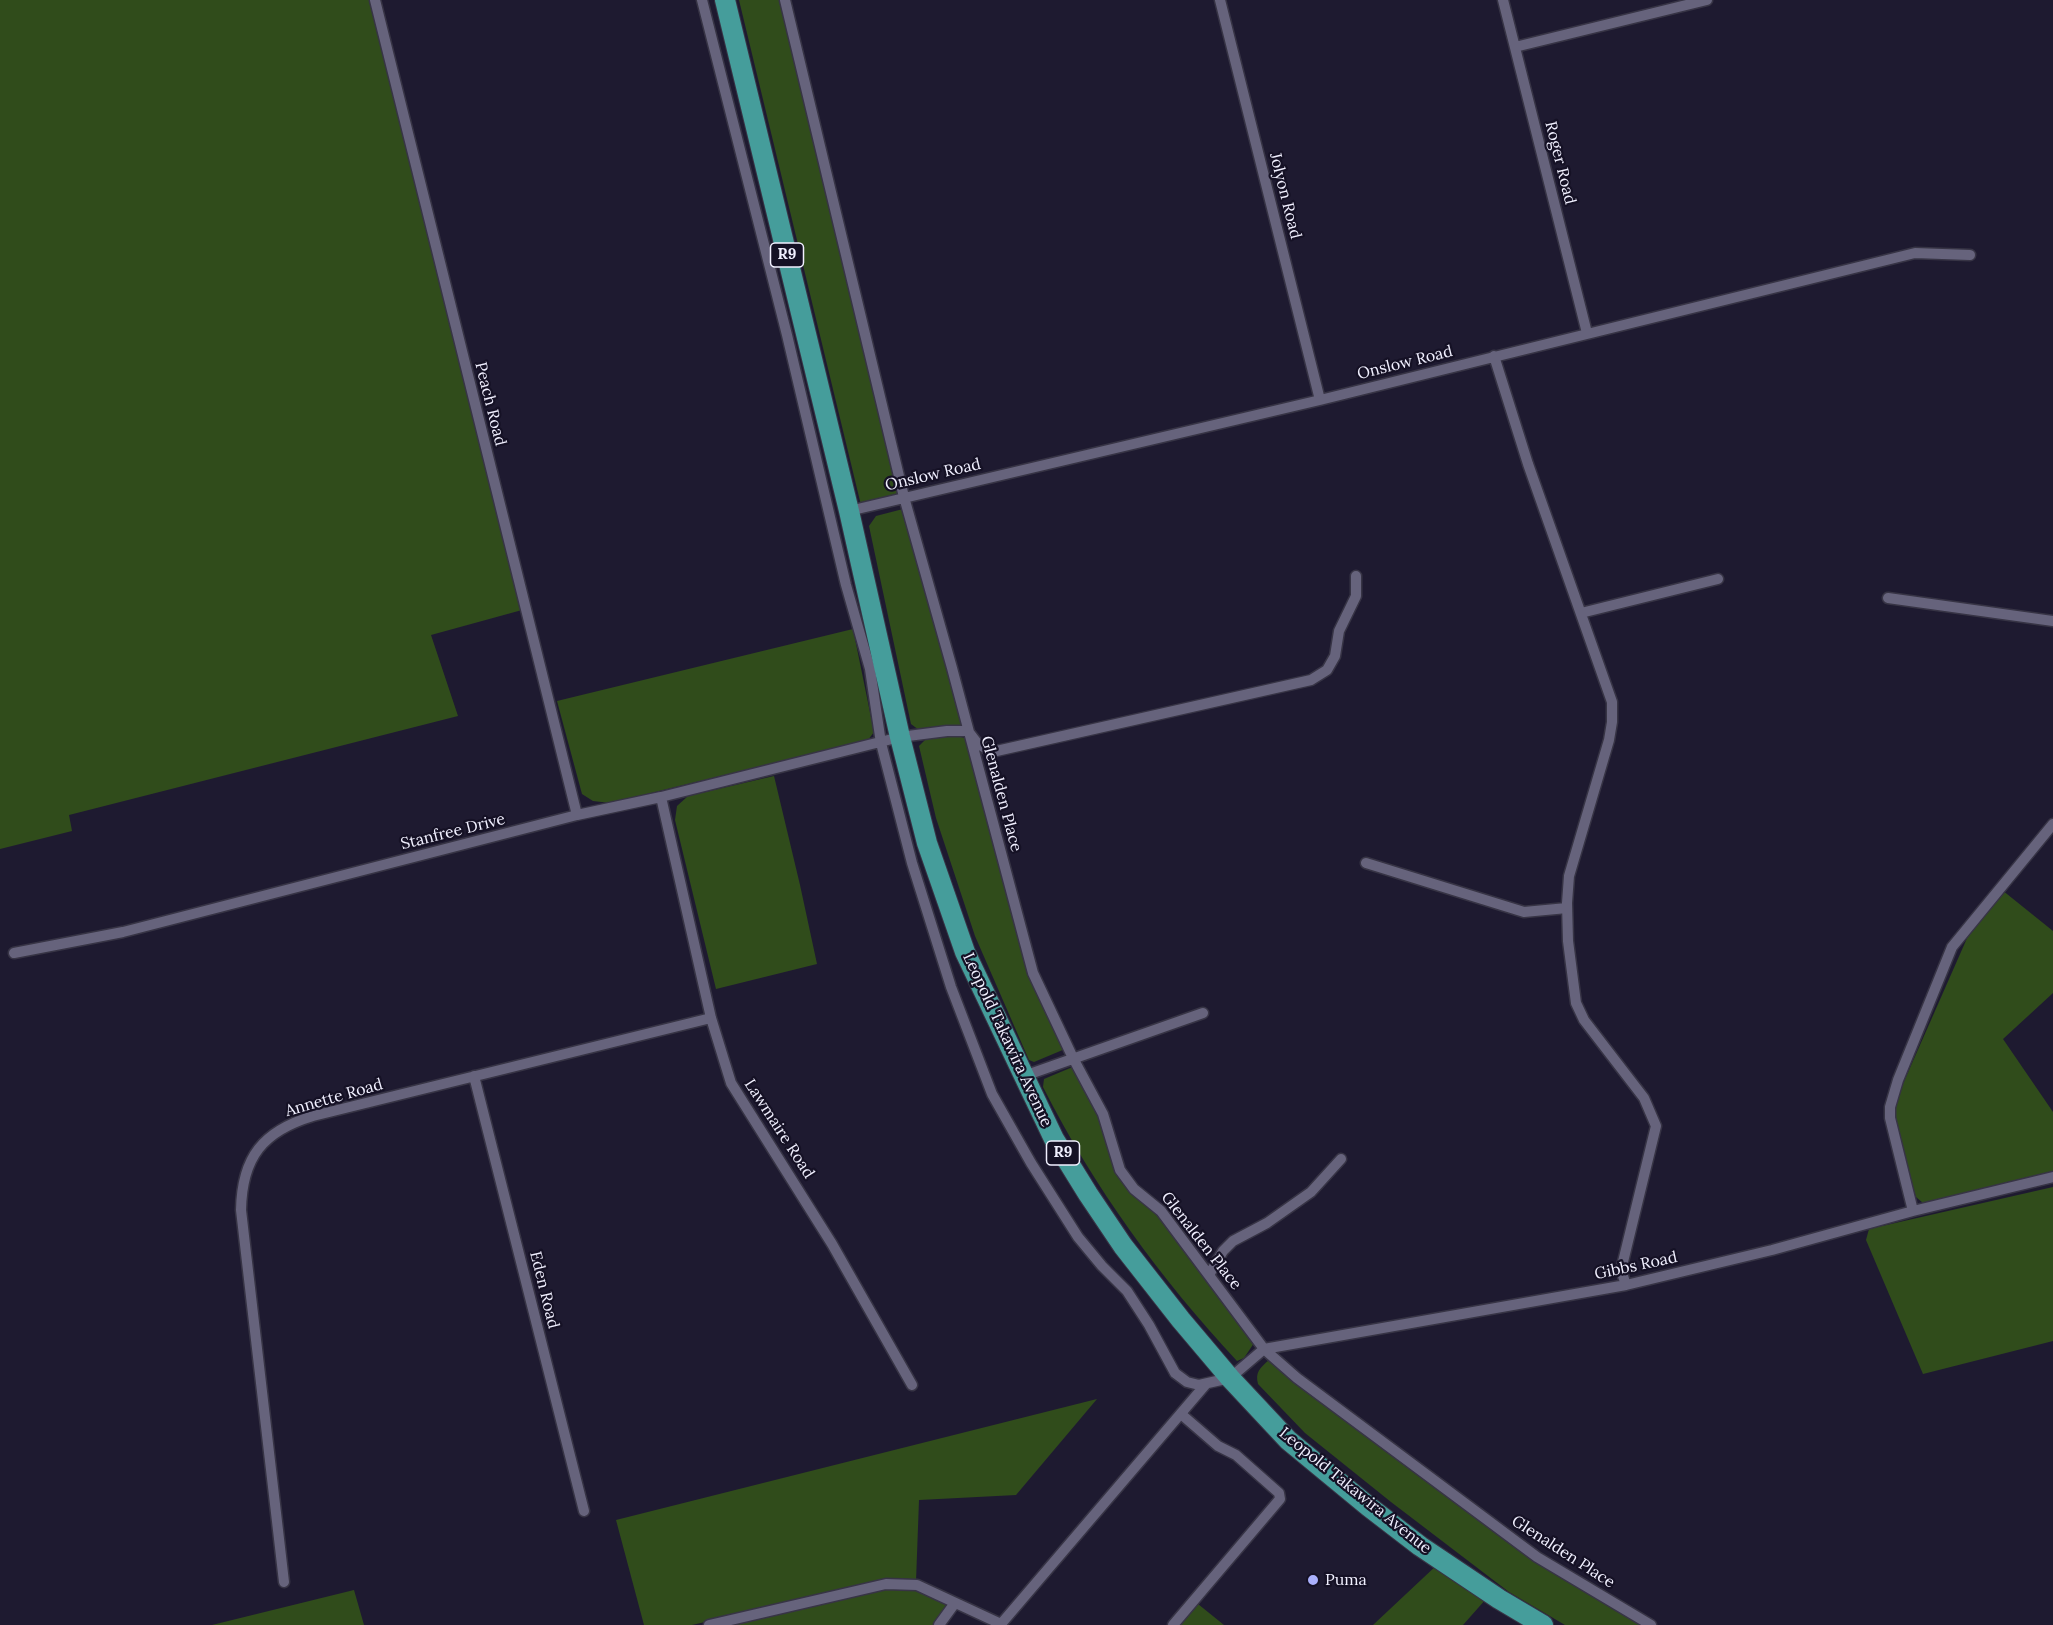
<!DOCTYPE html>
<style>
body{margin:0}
canvas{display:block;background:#1e1a30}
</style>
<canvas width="2053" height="1625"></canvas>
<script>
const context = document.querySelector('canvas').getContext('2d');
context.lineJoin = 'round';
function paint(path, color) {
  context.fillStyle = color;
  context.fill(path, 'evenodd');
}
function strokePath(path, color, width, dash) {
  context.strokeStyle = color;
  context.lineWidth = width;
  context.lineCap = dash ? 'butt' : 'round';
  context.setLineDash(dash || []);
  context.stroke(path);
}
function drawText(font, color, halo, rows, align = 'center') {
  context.font = font + ' Lora,serif';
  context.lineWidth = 4.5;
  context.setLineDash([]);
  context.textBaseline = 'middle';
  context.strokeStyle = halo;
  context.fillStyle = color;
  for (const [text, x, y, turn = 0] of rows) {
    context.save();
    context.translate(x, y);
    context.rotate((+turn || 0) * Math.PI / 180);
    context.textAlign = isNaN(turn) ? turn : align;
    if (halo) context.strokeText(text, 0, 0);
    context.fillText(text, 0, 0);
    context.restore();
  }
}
paint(new Path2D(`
 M0,0H369L522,610L431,635L458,716L69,815L72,831L0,849Z
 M739,0H782L901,496L861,505Z
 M903,509L963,725L919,730L911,724L869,526L876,516Z
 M853,629L874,732L868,740L610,803L593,801L582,794L557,701Z
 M952,734L967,739L1029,973L1065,1049L1034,1062L1029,1060L975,936L936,818L919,746L927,738Z
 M774,776L800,885L817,964L716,989L675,820L677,806L688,796Z
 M2002,890L2053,931V993L2003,1039L2053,1112V1171L1923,1203L1916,1197L1899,1143L1894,1116L1898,1095L1968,936Z
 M1075,1066L1101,1117L1112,1153L1254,1343L1244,1358L1237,1361C1160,1278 1094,1188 1043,1087L1044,1079Z
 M2053,1187V1341L1923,1374L1866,1240L1869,1229Z
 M1269,1360L1274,1361L1536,1559L1645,1625H1565L1509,1592L1391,1502L1305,1433L1258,1384C1255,1372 1260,1368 1269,1360Z
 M1097,1399L1016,1495L919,1500L916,1581L885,1580L692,1625H644L616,1520Z
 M1438,1564L1486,1599L1463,1625H1373Z
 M886,1588L916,1590L949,1605L933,1625H727Z
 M354,1590L364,1625H212Z
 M1198,1604L1224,1625H1180Z`), '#304c1b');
const street = new Path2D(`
 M375,0L577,815
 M702,0L787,335L846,585L870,669L881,743L912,863L951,987L992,1094L1031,1163L1078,1237L1102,1266L1127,1291L1149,1325L1175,1373L1187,1382L1199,1385L1230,1378L1264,1349L1626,1285L1772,1250L1913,1211L2053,1177
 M785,0L904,497L952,668L1033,973L1073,1058L1103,1114L1120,1170L1134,1189L1161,1211L1264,1349L1297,1378L1537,1557L1651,1625
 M1220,0L1320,400
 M1503,0L1587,333
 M1515,47L1707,0
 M1494,356L1528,464L1612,702V722L1609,740L1569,876L1567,903L1568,941L1576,1003L1584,1020L1644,1098L1656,1126L1621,1270L1626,1285
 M849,511L1320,400L1915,253L1970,255
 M1888,598L2053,621
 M1581,613L1718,579
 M661,797L711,1018L731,1083L832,1244L912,1385
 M1366,863L1524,912L1567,908
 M14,953L123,932L577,815L661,797L900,737L947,731H968L978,744L992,752L1311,680L1327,670L1335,656L1339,631L1356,596V576
 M474,1076L584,1511
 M1024,1076L1203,1013
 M1913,1211L1890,1118V1107L1898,1080L1952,947L2053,824
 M1209,1275L1223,1251L1233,1241L1267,1223L1311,1192L1341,1159
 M284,1582L241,1210C242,1157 263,1131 313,1116L711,1018
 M709,1625L886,1584L917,1585L1001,1624L1206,1384
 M939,1625L955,1603
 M1173,1625L1280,1499L1279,1493L1236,1455L1218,1446L1181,1414`);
const highway = new Path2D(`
 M725,0L849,511L900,737L927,843L965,952L1054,1139L1088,1194L1123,1246L1181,1320L1230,1378L1288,1440L1368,1506L1420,1546L1499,1599L1543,1625`);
strokePath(street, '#373445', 13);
strokePath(highway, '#373445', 22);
strokePath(street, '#66637c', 10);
strokePath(highway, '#459d9b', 20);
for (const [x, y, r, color] of [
 [1313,1580,6,"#aab0fc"]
]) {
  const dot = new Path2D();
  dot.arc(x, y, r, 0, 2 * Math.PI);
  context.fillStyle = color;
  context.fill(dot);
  strokePath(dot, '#151125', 2);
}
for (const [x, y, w] of [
 [787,255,33],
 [1063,1153,33]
]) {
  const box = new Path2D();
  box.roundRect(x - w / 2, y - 12, w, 24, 4.5);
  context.fillStyle = '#151125';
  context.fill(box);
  strokePath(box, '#f1f0ff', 1.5);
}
drawText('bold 15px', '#f1f0ff', null, [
 ["R9",787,255],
 ["R9",1063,1153]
]);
drawText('16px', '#f1f0ff', '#151125', [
 ["Roger Road",1560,163,76],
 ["Jolyon Road",1285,196,76],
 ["Onslow Road",1405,363,-14],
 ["Peach Road",490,404,76],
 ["Onslow Road",933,475,-13],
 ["Glenalden Place",1001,794,75],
 ["Stanfree Drive",453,832,-14],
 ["Leopold Takawira Avenue",1007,1040,65],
 ["Annette Road",334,1098,-16],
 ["Lawmaire Road",779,1129,57],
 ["Glenalden Place",1201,1241,52],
 ["Gibbs Road",1636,1266,-12],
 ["Eden Road",544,1290,76],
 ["Leopold Takawira Avenue",1355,1491,39],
 ["Glenalden Place",1563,1552,33]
]);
drawText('16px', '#f1f0ff', '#151125', [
 ["Puma",1325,1580]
], 'left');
</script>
